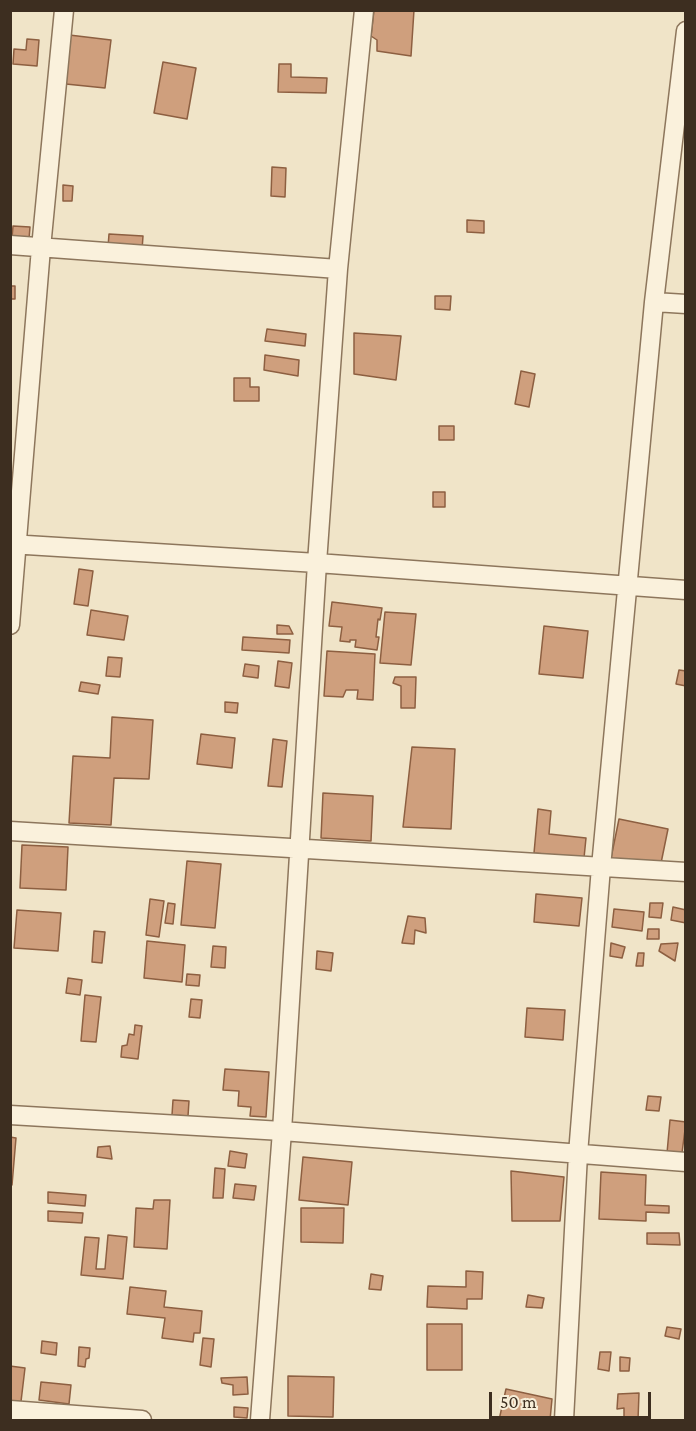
<!DOCTYPE html>
<style>
body{margin:0}
#map{position:relative;width:696px;height:1431px;overflow:hidden;background:#f0e4c8;font-family:"Crimson Pro",serif}
canvas{display:block}
.frame{position:absolute;inset:0;border:12px solid #3d2e20;pointer-events:none}
.scale{position:absolute;left:489px;top:1392px;width:162px;height:27px;box-sizing:border-box;border:3px solid #3d2e20;border-top:0;padding-left:8px;font-size:18px;line-height:21px;white-space:nowrap;color:#3d2e20;-webkit-text-stroke:4px #f7eed8;paint-order:stroke}
</style>
<div id="map">
<canvas width="696" height="1431"></canvas>
<div class="frame"></div>
<div class="scale">50 m</div>
</div>
<script>
const context = document.querySelector('canvas').getContext('2d');
context.lineJoin = 'round';
function paint(path, color) {
  context.fillStyle = color;
  context.fill(path, 'evenodd');
}
function strokePath(path, color, width, dash) {
  context.strokeStyle = color;
  context.lineWidth = width;
  context.lineCap = dash ? 'butt' : 'round';
  context.setLineDash(dash || []);
  context.stroke(path);
}
const building = new Path2D(`
 M374,10H414L411,56L377,51V40L371,36Z
 M61,34L111,40L105,88L56,83Z
 M27,39L39,40L37,66L13,64L14,49L26,50Z
 M163,62L196,68L187,119L154,113Z
 M279,64H291V77L327,78L326,93L278,92Z
 M272,167L286,168L285,197L271,196Z
 M63,185L73,186L72,201H63Z
 M467,220L484,221V233L467,232Z
 M13,226L30,227L29,239L12,238Z
 M109,234L143,236L142,250L108,247Z
 M10,286H15V299H10Z
 M435,296H451L450,310L435,309Z
 M267,329L306,334L305,346L265,341Z
 M354,333L401,336L396,380L354,374Z
 M265,355L299,360L298,376L264,370Z
 M521,371L535,374L529,407L515,404Z
 M234,378H250V387H259V401H234Z
 M439,426H454V440H439Z
 M433,492H445V507H433Z
 M79,569L93,571L88,606L74,604Z
 M332,602L382,608L380,620L378,619L376,637H379L377,650L355,647L356,640H350V642L340,641L342,627L329,626Z
 M91,610L128,616L124,640L87,635Z
 M385,612L416,614L411,665L380,663Z
 M277,625L289,626L293,634H277Z
 M544,626L588,631L583,678L539,674Z
 M243,637L290,640L289,653L242,650Z
 M327,651L375,654L373,700L357,699L358,690H346L343,697L324,696Z
 M108,657L122,658L120,677L106,676Z
 M278,661L292,663L289,688L275,686Z
 M245,664L259,666L258,678L243,676Z
 M679,670L686,671V686L676,684Z
 M395,677H416L415,708H401V686L393,683Z
 M81,682L100,685L98,694L79,691Z
 M225,702L238,703L237,713L225,712Z
 M112,717L153,720L149,779L114,778L111,825L69,823L73,756L110,758Z
 M201,734L235,738L232,768L197,764Z
 M273,739L287,741L282,787L268,786Z
 M412,747L455,749L451,829L403,827Z
 M323,793L373,796L371,841L321,838Z
 M538,809L551,811L549,834L586,838L584,858L534,853Z
 M619,819L668,829L660,868L611,858Z
 M22,845L68,847L66,890L20,888Z
 M187,861L221,864L215,928L181,925Z
 M536,894L582,898L579,926L534,922Z
 M150,899L164,901L159,937L146,935Z
 M168,903L175,904L173,924L165,923Z
 M650,903H663L661,918L649,917Z
 M673,907L686,910V923L671,920Z
 M614,909L644,912L642,931L612,927Z
 M17,910L61,913L58,951L14,948Z
 M408,916L425,918L426,933L415,930L414,944L402,943Z
 M648,929H659V939H647Z
 M94,931L105,932L102,963L92,962Z
 M147,941L185,945L182,982L144,978Z
 M611,943L625,947L622,958L610,956Z
 M678,943L675,961L659,951L661,944Z
 M213,946L226,947L225,968L211,967Z
 M317,951L333,953L331,971L316,969Z
 M638,953H644L643,966H636Z
 M187,974L200,975L199,986L186,985Z
 M68,978L82,980L80,995L66,993Z
 M85,995L101,997L96,1042L81,1041Z
 M191,999L202,1000L200,1018L189,1017Z
 M527,1008L565,1010L563,1040L525,1037Z
 M135,1025L142,1026L138,1059L121,1057L122,1046L127,1045L129,1034L134,1035Z
 M225,1069L269,1072L266,1117L250,1116L251,1107L238,1106L239,1091L223,1090Z
 M648,1096L661,1097L659,1111L646,1110Z
 M173,1100L189,1101L188,1116L172,1115Z
 M670,1120L686,1122L682,1153H667Z
 M10,1137L16,1138L12,1185L10,1184Z
 M110,1146L112,1159L97,1157L98,1147Z
 M230,1151L247,1154L245,1168L228,1166Z
 M303,1157L352,1162L348,1205L299,1200Z
 M215,1168L225,1169L223,1198H213Z
 M511,1171L564,1177L560,1221H512Z
 M601,1172L646,1175L645,1205L669,1206V1213L646,1212V1221L599,1219Z
 M235,1184L256,1186L254,1200L233,1198Z
 M48,1192L86,1195L85,1206L48,1203Z
 M154,1200H170L167,1249L134,1247L136,1208L153,1209Z
 M301,1208H344L343,1243L301,1242Z
 M48,1211L83,1213L82,1223L48,1221Z
 M647,1233H679L680,1245L647,1244Z
 M108,1235L127,1237L123,1279L81,1275L85,1237L99,1238L96,1269H105Z
 M466,1271L483,1272L482,1299H467V1309L427,1307L428,1286L466,1287Z
 M371,1274L383,1276L381,1290L369,1289Z
 M130,1287L166,1291L164,1307L202,1311L200,1333H194L193,1342L162,1338L165,1318L127,1314Z
 M528,1295L544,1298L542,1308L526,1307Z
 M427,1324H462V1370H427Z
 M667,1327L681,1329L679,1339L665,1336Z
 M203,1338L214,1339L211,1367L200,1365Z
 M42,1341L57,1343L56,1355L41,1353Z
 M79,1347L90,1348L89,1358L86,1359L85,1367L78,1366Z
 M600,1352H611L609,1371L598,1369Z
 M620,1357L630,1358L629,1371H620Z
 M10,1366L25,1368L20,1410L10,1409Z
 M288,1376L334,1377L333,1417L288,1416Z
 M247,1377L248,1394L233,1395V1385L222,1383L221,1378Z
 M41,1382L71,1385L69,1404L39,1400Z
 M506,1389L552,1399L550,1420H499Z
 M639,1393L638,1420H624V1408L617,1409L618,1394Z
 M234,1407L248,1408L247,1418L234,1417Z`);
paint(building, '#cf9f7d');
strokePath(building, '#8d5f41', 1.5);
const street = new Path2D(`
 M10,245L338,269
 M654,302L686,304
 M10,544L317,563L686,590
 M10,625L41,248L64,10
 M10,831L686,872
 M10,1115L282,1131L686,1162
 M10,1410L142,1420
 M260,1420L282,1131L317,563L338,269L364,10
 M564,1420L578,1154L601,867L654,302L686,31`);
strokePath(street, '#8d765c', 21);
strokePath(street, '#faf1dc', 18);
</script>
